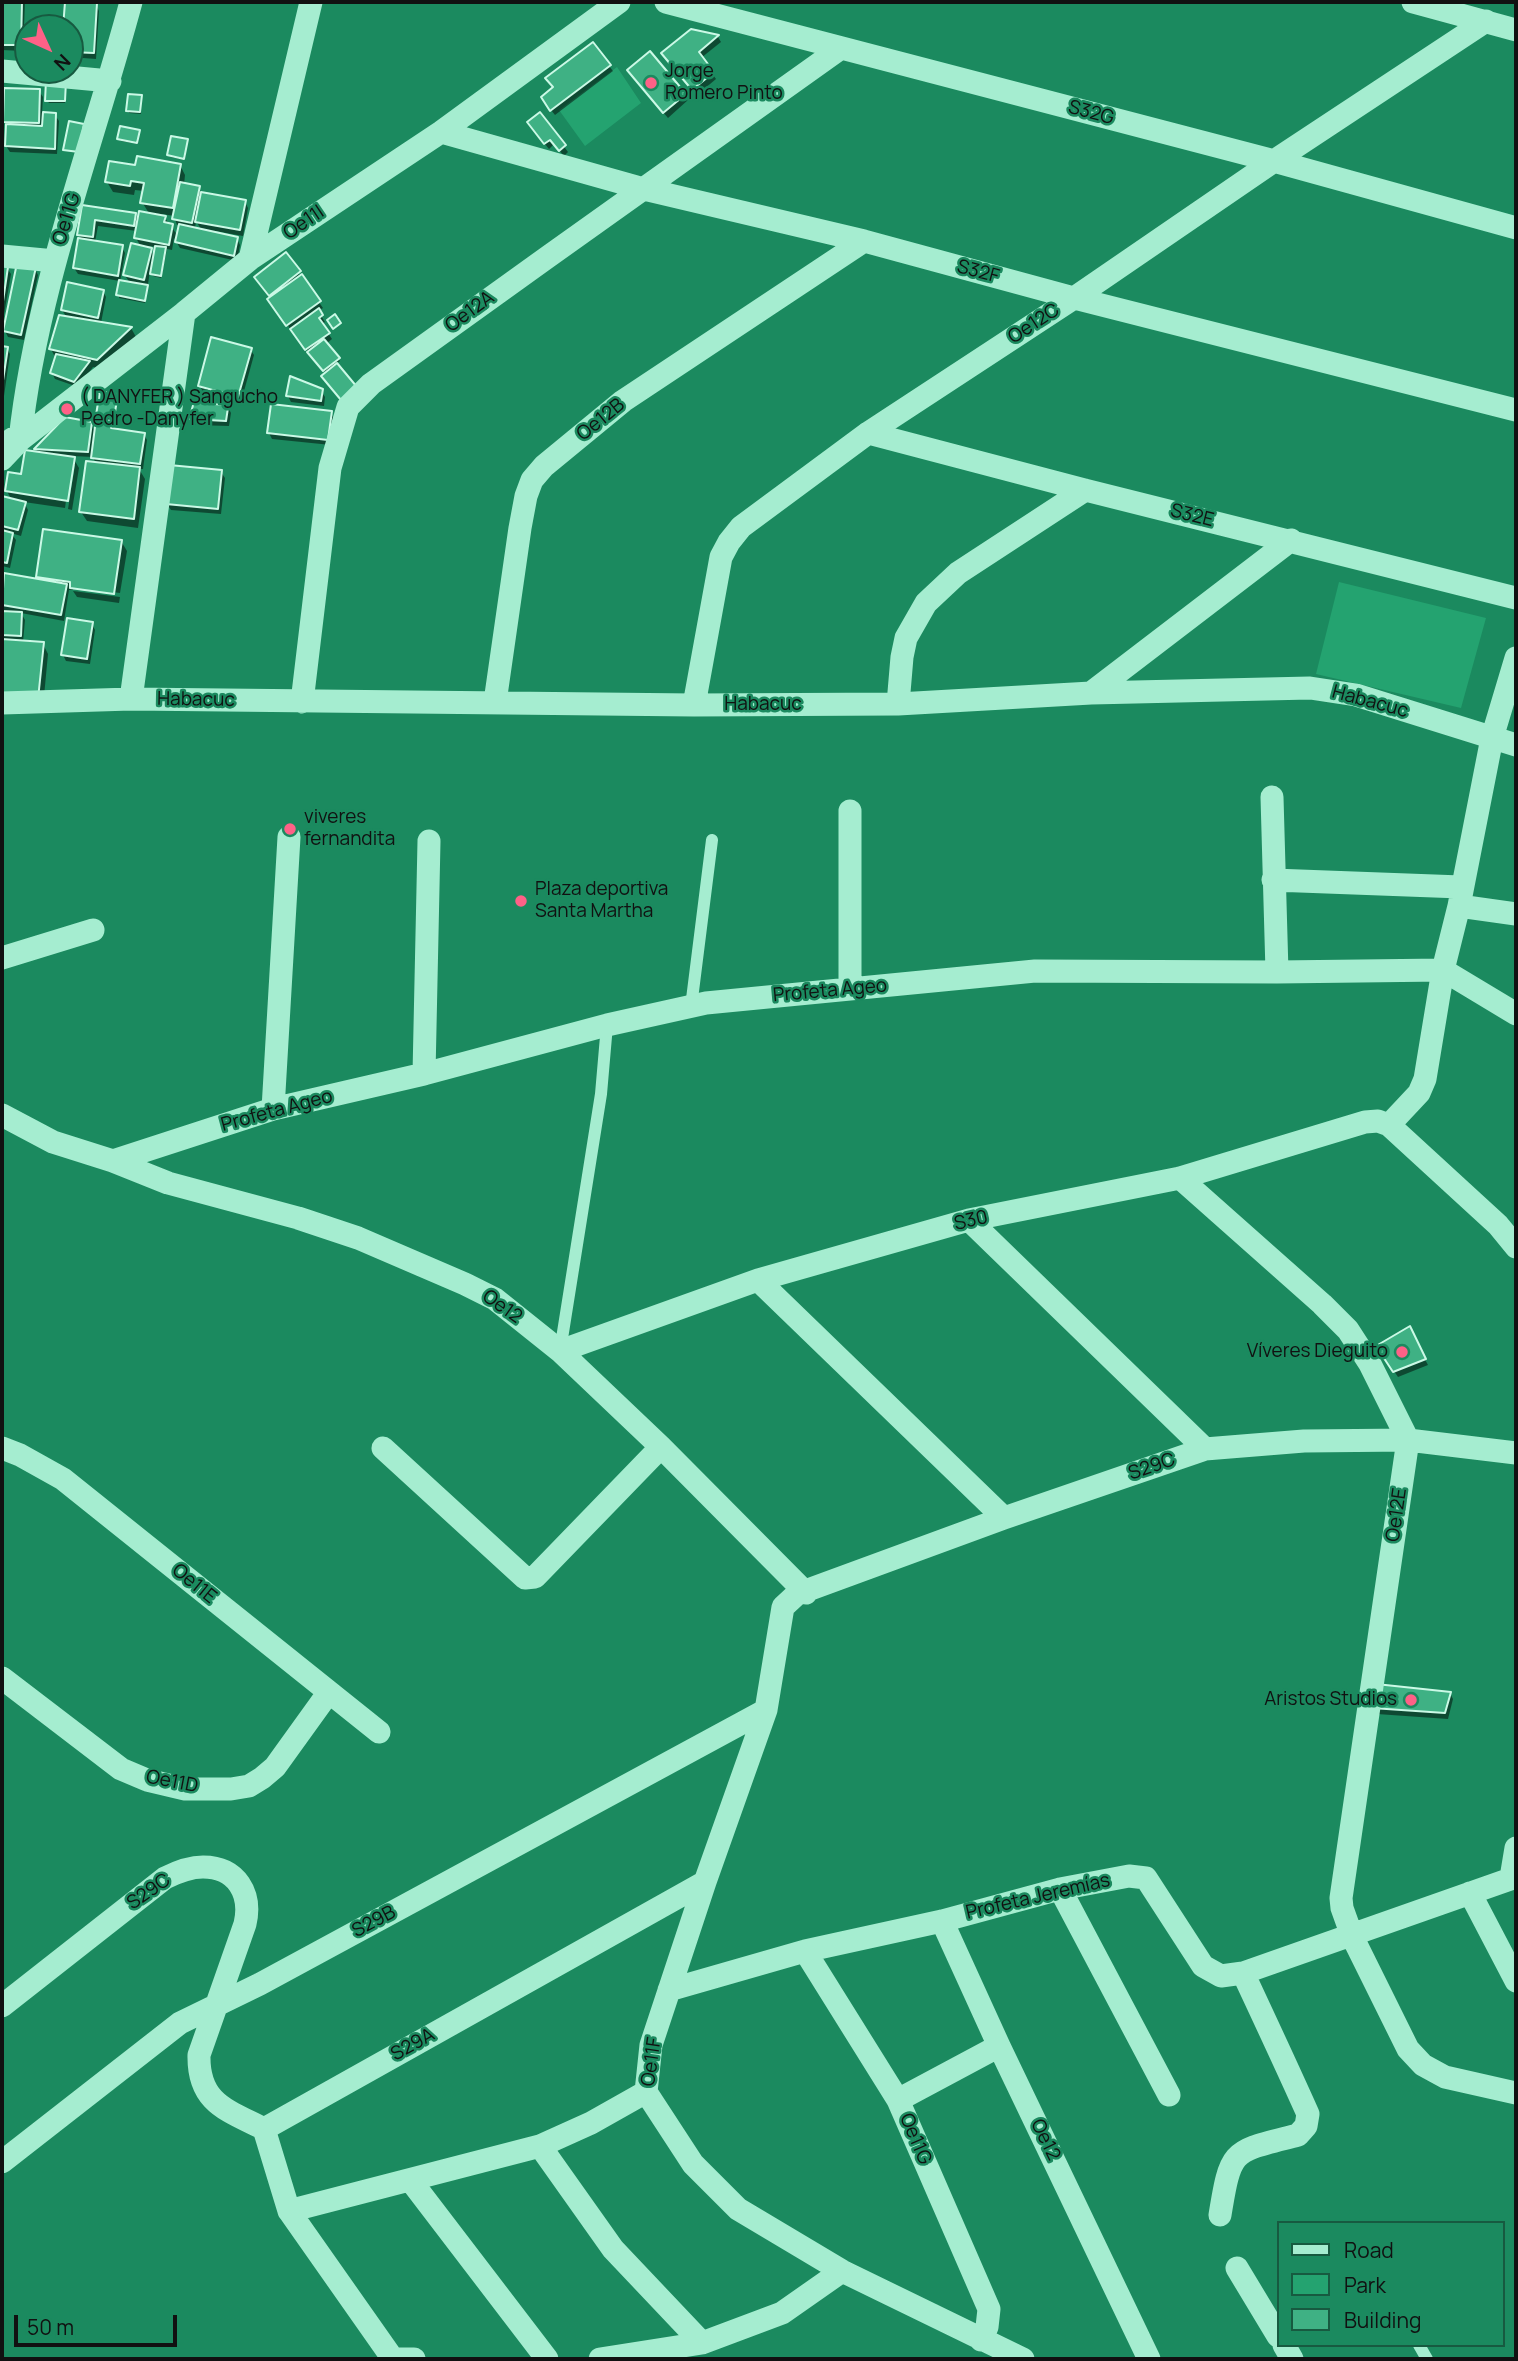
<!DOCTYPE html>
<meta charset="utf-8">
<style>
body{margin:0}
#map{position:relative;width:1518px;height:2361px;overflow:hidden;background:#1b8a5f;font-family:Manrope,sans-serif}
canvas{display:block}
.frame{position:absolute;inset:0;border:4px solid #111;pointer-events:none}
.legend{position:absolute;left:1277px;top:2221px;width:228px;height:126px;box-sizing:border-box;background:#1b8a5f;border:2px solid #175a40;margin:0;padding:9px 12px;list-style:none;font-size:21px;color:#111}
.legend li{display:flex;align-items:center;gap:14px;height:35px}
.legend b{width:35px;border:2px solid #175a40}
.north{position:absolute;left:14px;top:14px;width:70px;height:70px;box-sizing:border-box;background:#1b8a5f;border:2px solid #175a40;border-radius:50%;rotate:135deg;font-size:19px;font-weight:700;line-height:28px;text-align:center;color:#111}
.north::after{content:'';display:block;margin:auto;width:24px;height:32px;background:#fe6187;clip-path:polygon(50% 0,100% 100%,50% 72%,0 100%)}
.scale{position:absolute;left:14px;top:2315px;width:163px;height:32px;box-sizing:border-box;border:4px solid #111;border-top:0;padding-left:9px;font-size:21px;line-height:24px;white-space:nowrap;color:#111;-webkit-text-stroke:5px #1b8a5f;paint-order:stroke}
</style>
<div id="map">
<canvas width="1518" height="2361"></canvas>
<div class="frame"></div>
<ul class="legend">
<li><b style="height:9px;background:#a5edd0"></b>Road</li>
<li><b style="height:19px;background:#24a370"></b>Park</li>
<li><b style="height:19px;background:#3fb184"></b>Building</li>
</ul>
<div class="north">N</div>
<div class="scale">50 m</div>
</div>
<script>
const context = document.querySelector('canvas').getContext('2d');
context.lineJoin = 'round';
function paint(path, color) {
  context.fillStyle = color;
  context.fill(path, 'evenodd');
}
function strokePath(path, color, width, dash) {
  context.strokeStyle = color;
  context.lineWidth = width;
  context.lineCap = dash ? 'butt' : 'round';
  context.setLineDash(dash || []);
  context.stroke(path);
}
function drawText(font, color, halo, rows, align = 'center') {
  context.font = font + ' Manrope,sans-serif';
  context.lineWidth = 5;
  context.setLineDash([]);
  context.textBaseline = 'middle';
  context.strokeStyle = halo;
  context.fillStyle = color;
  for (const [text, x, y, turn = 0] of rows) {
    context.save();
    context.translate(x, y);
    context.rotate((+turn || 0) * Math.PI / 180);
    context.textAlign = isNaN(turn) ? turn : align;
    if (halo) context.strokeText(text, 0, 0);
    context.fillText(text, 0, 0);
    context.restore();
  }
}
paint(new Path2D(`
 M617,67L641,103L585,146L559,110Z
 M1339,582L1486,618L1461,708L1316,674Z`), '#24a370');
paint(new Path2D(`
 M2,2H25L23,51L2,50Z
 M96,5L99,11L96,59L70,57V28H65Z
 M691,31L718,37L721,42L701,58L716,79L697,95L667,59Z
 M609,66L613,71L555,115L546,104Z
 M633,77L685,95L688,100L668,118Z
 M66,85L65,103H49L47,100Z
 M39,91L43,97L42,114L55,115L59,121L57,154L10,152L6,146L7,127L5,122Z
 M141,97V114L129,113L128,110Z
 M540,114L568,152L564,156L554,144L549,149L533,129Z
 M139,132L138,144L121,141L119,138Z
 M187,141L185,160L170,157L169,155Z
 M180,165L185,175L184,185L199,188L202,194L245,202L248,208L243,236L215,231L214,234L237,239L240,245L237,261L180,248L174,238L172,250L167,249L161,278L153,276L150,271L145,303L119,298L120,281L78,274L74,268L82,240L79,235L83,207L135,214L139,221L150,215L142,202L144,191L135,190L134,195L113,192L107,182L136,167ZM162,214L174,216L177,225H181L178,236ZM196,221L202,231L195,229ZM98,226L137,231L136,238L141,247L124,274L130,283L120,282L125,253L122,247L95,242ZM148,246L157,247L155,257Z
 M286,255L323,308L318,311L325,322L322,324L332,339L326,344L340,361L335,364L355,388L326,373L310,355L292,329L291,330L259,283Z
 M2,267L7,268L11,274L2,326Z
 M35,269L38,275L24,340L8,337L5,331Z
 M103,291L106,297L101,323L131,328L136,337L103,369L93,367L78,387L55,379L52,373L56,359L51,349L67,318L62,310Z
 M2,348H7L10,354L2,410Z
 M250,349L254,355L241,402L203,392L200,386Z
 M321,391L325,397L324,406L291,402L288,396Z
 M116,395L115,419H109L114,430L144,434L147,440L143,469H139L145,479L138,528L87,521L81,512L96,464L93,457L72,456L79,468L72,510L68,509L75,465H71L65,508L24,502L28,510L21,536L11,533L16,540L10,568L2,566V498L12,501L7,491L23,476L38,454L36,449L91,424L96,433L102,421L98,415Z
 M228,407L231,413L229,426L194,425L191,419Z
 M331,413L334,419L331,445L272,439L269,433Z
 M221,472L225,478L221,514L171,510L167,504Z
 M121,541L127,551L120,593L73,587V590H69L64,621L21,613L25,620L23,642L43,644L48,654L43,707L2,703V613H5L2,607V593L5,575L40,581L38,577Z
 M73,591L120,597L119,603L77,597Z
 M92,624L95,630L90,664L66,661L63,655Z
 M1409,1329L1428,1365L1398,1377L1378,1347Z
 M1450,1693L1453,1699L1448,1719L1377,1714L1373,1708Z`), '#0007');
const building = new Path2D(`
 M2,2H22L21,45H2Z
 M65,2L97,3L94,53L70,52V28H63Z
 M691,29L719,35L699,52L714,72L692,90L661,53Z
 M593,42L611,65L550,111L541,97L553,87L545,78Z
 M650,51L686,94L663,113L627,70Z
 M46,80L66,81L65,101H45Z
 M4,88L40,89L39,123L3,122Z
 M128,94L142,95L140,112L126,111Z
 M43,112L56,113L55,149L5,146L6,124L42,126Z
 M540,112L566,145L559,151L550,140L544,144L527,122Z
 M69,121L84,124L79,152L63,150Z
 M120,126L140,130L137,143L117,139Z
 M171,136L188,139L184,159L167,155Z
 M137,156L181,164L173,208L140,203L144,183L131,181L130,186L105,182L109,161L135,165Z
 M180,182L200,186L192,223L172,219Z
 M201,192L246,200L240,230L195,222Z
 M82,205L136,213L134,226L95,220L93,237L77,235Z
 M139,211L166,216L164,222L173,224L169,245L134,238Z
 M179,224L238,237L234,256L175,242Z
 M78,238L123,245L118,276L73,268Z
 M131,243L152,248L144,280L123,275Z
 M155,246L166,247L161,276L150,274Z
 M286,252L301,271L269,296L254,277Z
 M17,263L36,267L21,335L3,331Z
 M2,265L8,267L2,308Z
 M302,274L321,301L286,326L267,299Z
 M119,280L148,285L145,301L116,295Z
 M67,282L104,290L98,318L61,310Z
 M319,308L323,315L319,318L330,333L305,350L290,329Z
 M335,314L341,323L333,329L327,320Z
 M59,315L132,327L97,360L49,349Z
 M211,337L252,348L238,397L198,386Z
 M324,339L340,358L323,371L307,352Z
 M2,346L8,347L2,387Z
 M56,354L90,361L74,382L50,373Z
 M337,363L357,387L341,400L321,376Z
 M290,376L323,389L321,401L286,396Z
 M100,391L118,394L114,418L96,415Z
 M226,401H229L226,421L189,419L194,402L225,405Z
 M271,404L332,411L328,440L267,433Z
 M65,417L92,422L88,452L34,449Z
 M96,419L112,421L111,428L145,433L140,464L91,458Z
 M25,450L75,457L68,501L5,491L8,472L21,474Z
 M86,461L140,467L134,519L79,512Z
 M169,465L222,470L218,509L166,504Z
 M2,496L26,502L18,530L2,526Z
 M43,529L122,540L114,594L70,588V582L36,577Z
 M2,530L13,533L7,563L2,562Z
 M4,573L67,584L61,615L2,605Z
 M2,611L22,612L21,636L2,635Z
 M67,618L93,622L87,659L61,655Z
 M2,639L44,642L38,699L2,695Z
 M1410,1326L1426,1359L1393,1372L1376,1346Z
 M1376,1684L1451,1692L1445,1713L1372,1708Z`);
paint(building, '#3fb184');
strokePath(building, '#cbf9e6', 2);
strokePath(new Path2D(`
 M691,1007L712,840
 M560,1351L601,1094L607,1025
 M1419,2345L1427,2359`), '#a5edd0', 12);
strokePath(new Path2D(`
 M666,2L1274,161L1516,228
 M1413,2L1516,30
 M2,71L110,81
 M441,132L644,189L864,241L1074,298L1516,410
 M2,256L55,261
 M250,259L311,2
 M868,433L1085,490L1516,598
 M12,439L20,440C36,290 92,147 131,2
 M2,459L20,440L184,313L250,259L441,132L619,2
 M1091,693L1291,540
 M131,699L184,313
 M302,702L330,468L348,407L371,384C527,271 684,160 841,48
 M495,702L520,528L526,496L532,480L544,466L623,401L864,241
 M2,703L131,699L694,705L898,704L1091,693L1310,688L1356,695L1516,745
 M898,704L902,657L906,638L926,603L958,573L1085,490
 M694,705L721,557L729,542L741,527L868,433L1074,298L1274,161L1486,21
 M1272,797L1277,972
 M1273,880L1461,887
 M1459,906L1516,914
 M2,958L93,930
 M1443,970L1516,1014
 M850,989V811
 M424,1074L429,841
 M273,1109L289,837
 M2,1115L53,1142L113,1161L168,1183L298,1218L358,1238L465,1284L495,1299L560,1351L661,1447L806,1593
 M1389,1125L1419,1093L1425,1079L1443,970L1459,906L1492,738L1516,658
 M113,1161L273,1109L424,1074L607,1025L706,1003L1035,971L1277,972L1443,970
 M1180,1178L1322,1304L1348,1330L1370,1364L1408,1440L1341,1898L1342,1908L1352,1936L1408,2049L1423,2065L1445,2077L1516,2093
 M969,1220L1205,1449
 M758,1280L1004,1518
 M560,1351L758,1280L969,1220L1180,1178L1365,1122L1378,1121L1389,1125L1498,1225L1516,1247
 M2,1448L20,1455L63,1479L379,1732
 M383,1448L525,1578L535,1577L661,1447
 M2,1678L121,1769L147,1780L185,1789H231L249,1786L262,1778L275,1767L329,1692
 M1511,1878L1516,1848
 M1060,1889L1169,2095
 M1470,1893L1516,1981
 M942,1921L999,2046L1149,2359
 M805,1951L898,2100L989,2309L987,2327L981,2340
 M669,1990L805,1951L942,1921L1060,1889L1129,1876L1146,1878L1203,1966L1221,1976L1243,1973L1516,1877
 M2,2006L165,1878C177,1872 189,1867 203,1867C237,1867 252,1894 245,1924L199,2055C198,2103 227,2110 264,2129L705,1882
 M898,2100L999,2046
 M264,2129L289,2211L393,2359H414
 M540,2146L613,2249L702,2343
 M2,2162L180,2023L260,1984L766,1710
 M411,2181L547,2359
 M289,2211L540,2146L591,2123L646,2092
 M1220,2215C1231,2147 1232,2152 1298,2135L1306,2126L1308,2114C1287,2067 1265,2020 1243,1973
 M1237,2268L1278,2336
 M1284,2345L1292,2359
 M600,2359L702,2343L782,2313L842,2271
 M1023,2359L842,2271L738,2209L693,2164L646,2092L651,2045L705,1882L766,1710L783,1607L797,1594L1004,1518L1205,1449L1304,1441L1408,1440L1516,1453`), '#a5edd0', 23);
for (const [x, y, r, color] of [
 [651,83,7,"#fe6187"],
 [67,409,7,"#fe6187"],
 [290,829,7,"#fe6187"],
 [521,901,7,"#fe6187"],
 [1402,1352,7,"#fe6187"],
 [1411,1700,7,"#fe6187"]
]) {
  const dot = new Path2D();
  dot.arc(x, y, r, 0, 2 * Math.PI);
  context.fillStyle = color;
  context.fill(dot);
  strokePath(dot, '#1b8a5f', 2.5);
}
drawText('19px', '#111', '#1b8a5f', [
 ["Jorge",665,72],
 ["Romero Pinto",665,94],
 ["( DANYFER ) Sangucho",81,398],
 ["Pedro -Danyfer",81,420],
 ["viveres",304,818],
 ["fernandita",304,840],
 ["Plaza deportiva",535,890],
 ["Santa Martha",535,912],
 ["Víveres Dieguito",1388,1352,"right"],
 ["Aristos Studios",1397,1700,"right"]
], 'left');
drawText('19px', '#111', '#1b8a5f', [
 ["S32G",1091,113,15],
 ["Oe11G",67,219,-73],
 ["Oe11l",304,223,-34],
 ["S32F",978,272,15],
 ["Oe12A",470,312,-36],
 ["Oe12C",1034,324,-33],
 ["Oe12B",601,420,-39],
 ["S32E",1192,516,14],
 ["Habacuc",196,700,1],
 ["Habacuc",1370,702,15],
 ["Habacuc",763,705],
 ["Profeta Ageo",830,991,-5],
 ["Profeta Ageo",277,1111,-15],
 ["S30",971,1221,-13],
 ["Oe12",502,1307,35],
 ["S29C",1152,1467,-19],
 ["Oe12E",1397,1515,-82],
 ["Oe11E",194,1584,39],
 ["Oe11D",172,1782,11],
 ["S29C",149,1892,-35],
 ["Profeta Jeremías",1038,1897,-13],
 ["S29B",374,1922,-28],
 ["S29A",413,2045,-29],
 ["Oe11F",652,2062,-82],
 ["Oe11G",915,2139,67],
 ["Oe12",1045,2140,64]
]);
</script>
